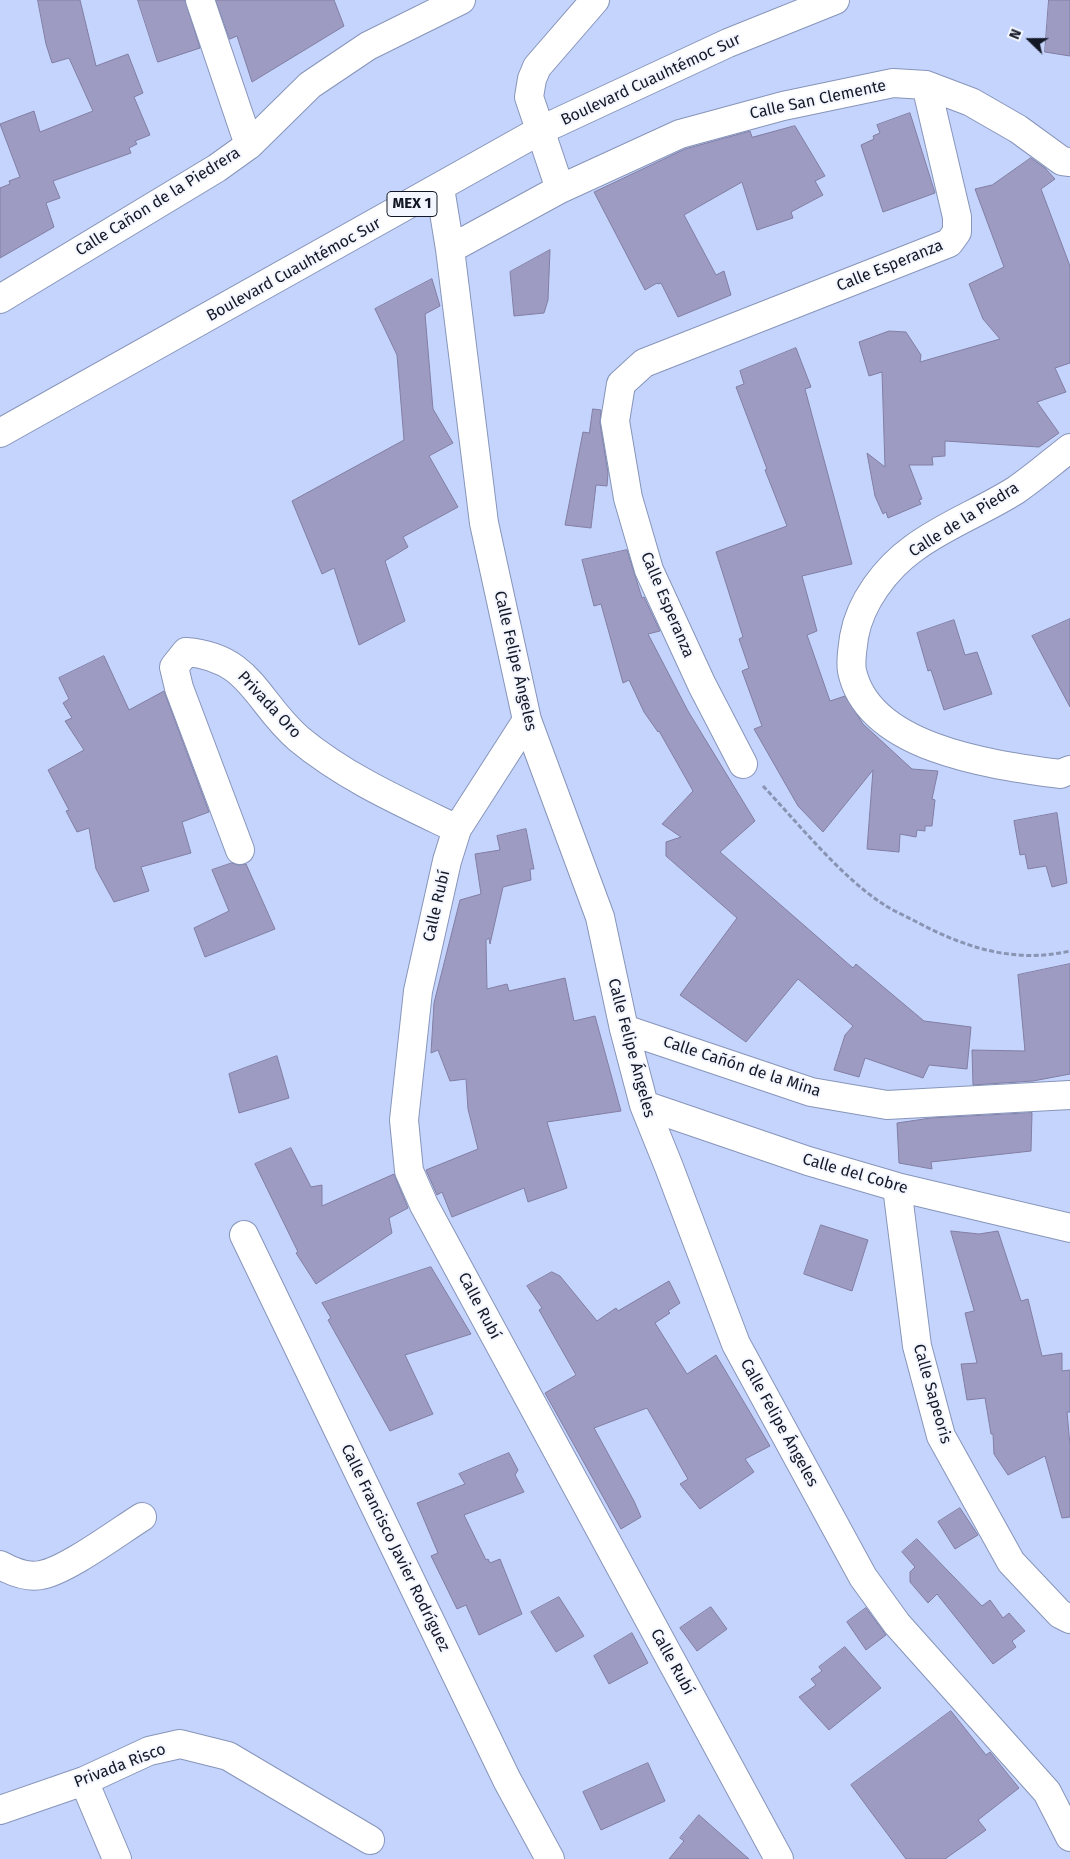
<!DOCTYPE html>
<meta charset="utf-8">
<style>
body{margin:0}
#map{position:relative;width:1070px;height:1859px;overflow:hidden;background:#c5d4fc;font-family:"Fira Sans",sans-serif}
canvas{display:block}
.north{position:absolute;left:1005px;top:15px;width:50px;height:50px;-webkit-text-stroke:4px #f3f6fe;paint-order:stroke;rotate:292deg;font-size:14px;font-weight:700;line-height:20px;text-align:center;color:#131826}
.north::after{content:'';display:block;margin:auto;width:18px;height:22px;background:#131826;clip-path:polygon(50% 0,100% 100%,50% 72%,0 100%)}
</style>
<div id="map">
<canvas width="1070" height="1859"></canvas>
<div class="north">N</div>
</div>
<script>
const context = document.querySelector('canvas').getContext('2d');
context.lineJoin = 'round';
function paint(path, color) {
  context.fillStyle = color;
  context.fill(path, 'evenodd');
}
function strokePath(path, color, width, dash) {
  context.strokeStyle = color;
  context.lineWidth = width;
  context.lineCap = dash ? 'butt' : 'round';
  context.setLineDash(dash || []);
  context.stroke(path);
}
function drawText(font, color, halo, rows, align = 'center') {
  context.font = font + ' "Fira Sans",sans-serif';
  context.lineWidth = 4;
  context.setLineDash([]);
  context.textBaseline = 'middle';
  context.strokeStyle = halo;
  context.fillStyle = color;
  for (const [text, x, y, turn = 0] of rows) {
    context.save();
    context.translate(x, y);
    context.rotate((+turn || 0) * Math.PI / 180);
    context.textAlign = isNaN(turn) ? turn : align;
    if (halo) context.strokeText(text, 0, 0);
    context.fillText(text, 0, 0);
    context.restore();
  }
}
const building = new Path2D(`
 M38,0H80L96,66L128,54L143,93L134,97L150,135L135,141L137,144L129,148L131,153L53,181L60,198L46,203L54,227L0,258V188L10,184L9,181L20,177L0,124L34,111L40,132L93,111L69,58L52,63L46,44Z
 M138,0H185L200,48L158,62Z
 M216,0H334L344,26L252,82L237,36L230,39Z
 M1049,0H1070V56L1045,52Z
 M910,113L935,193L883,212L861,145L874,139L873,136L880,133L877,125Z
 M795,126L825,176L815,181L823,195L791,212L793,218L757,230L742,182L684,215L716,275L724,271L731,295L678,317L661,283L658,284L657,283L645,290L594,192L685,149L750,131L752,137Z
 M1031,158L1045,168L1055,179L1041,189L1070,266V363L1055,368L1066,392L1037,402L1059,433L1039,447L945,441V456L932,457L933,465H909L922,499L919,500L921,504L888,518L886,512L883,514L875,496L867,453L885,467L882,372L869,376L859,342L889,331L906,332L921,355L920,362L1000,339L983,319L969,284L1004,267L975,189L992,185Z
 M550,250L548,300L544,313L514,316L510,272Z
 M432,279L440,306L425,314L433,409L453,443L429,456L458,507L403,537L408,547L385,561L405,621L359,645L334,568L322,574L292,501L404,440L397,355L375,309Z
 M796,348L811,387L805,389L852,564L802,576L817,631L807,635L830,701L845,696L863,724L912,769L938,771L932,799L935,800L932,826H925V831L917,830L916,837L900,834L899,852L867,849L873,770L823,832L798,806L754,729L762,726L742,671L749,668L739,639L743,637L716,552L787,526L765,470L767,469L736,387L744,384L740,371Z
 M593,409L601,410L600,423L608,473L607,486L596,485L591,528L565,525L583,432L589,433Z
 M627,550L642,598L644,597L660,631L648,634L688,711L755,821L720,852L853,968L856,964L924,1021L971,1027L967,1069L929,1065L923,1078L865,1058L859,1077L834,1070L845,1035L853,1026L798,979L746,1042L680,995L737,918L666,856V842L681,837L662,824L693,791L659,731L658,732L644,712L629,680L623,683L601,604L594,606L582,560Z
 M1070,619V707L1032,636Z
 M954,620L965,655L977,652L992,694L944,710L931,670L928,671L917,633Z
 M104,656L129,710L164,691L209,812L182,822L191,853L141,867L149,891L114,902L96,869L89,828L77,832L66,811L69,810L48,770L84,750L65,721L72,718L63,703L69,699L59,678Z
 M1057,813L1067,883L1052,887L1046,866L1028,869L1025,854L1020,855L1014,821Z
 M526,829L534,869H530L531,880L503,887L490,944L489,938L486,940L487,989L507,984L509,991L565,978L574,1021L595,1016L621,1111L547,1122L567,1188L528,1202L524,1188L452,1217L442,1192L437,1195L426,1170L478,1149L468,1109L466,1079L450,1081L438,1050L431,1053L434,1003L460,900L481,894L475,854L500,850L497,836Z
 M232,863L238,865L246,864L275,929L205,957L194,928L229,911L212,870Z
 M1070,964V1074L1033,1081L973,1085L972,1050L1025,1051L1018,975Z
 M277,1056L289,1098L239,1113L229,1074Z
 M1032,1113L1031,1151L931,1162L932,1169L899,1163L897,1123L931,1118Z
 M291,1148L311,1187L322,1185V1206L394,1174L408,1208L389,1218L392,1233L316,1284L296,1253L298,1252L255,1164Z
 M821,1225L868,1240L852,1291L804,1274Z
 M951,1231L979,1234L998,1231L1021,1301L1028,1299L1042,1356L1062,1353V1371L1070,1370V1412H1067L1070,1445V1517L1062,1518L1045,1456L1008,1475L994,1454L993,1434H991L985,1398L967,1400L961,1364L977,1363L965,1313L974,1311Z
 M431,1267L471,1334L405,1355L433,1414L390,1431L328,1320L331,1318L322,1303Z
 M552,1272L560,1276L597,1321L616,1308L618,1311L669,1281L680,1303L668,1311L670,1313L655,1323L687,1374L716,1355L770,1446L745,1459L754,1472L700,1509L680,1484L688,1479L647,1408L594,1428L634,1501L641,1517L621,1529L545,1393L576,1375L539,1310L542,1308L527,1286Z
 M509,1453L518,1470L515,1475L524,1492L464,1515L486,1560L488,1559L490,1563L500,1559L522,1614L479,1635L466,1605L457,1609L431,1556L438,1553L417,1503L465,1484L459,1474Z
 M960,1508L978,1535L955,1549L938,1522Z
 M917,1539L982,1606L990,1600L1003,1618L1009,1613L1025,1631L1012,1641L1016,1647L993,1664L937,1594L928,1603L910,1582V1572L915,1567L902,1552Z
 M559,1597L584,1636L556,1652L531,1612Z
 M711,1607L727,1629L697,1651L680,1628Z
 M866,1608L886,1635L866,1650L847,1622Z
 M632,1633L648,1663L609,1684L594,1656Z
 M845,1647L881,1688L829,1730L799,1697L816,1685L811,1679L822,1671L819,1667Z
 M951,1711L986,1755L990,1752L1019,1788L978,1820L986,1830L945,1859H906L851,1785Z
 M648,1763L665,1801L601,1830L583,1792Z
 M699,1815L749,1859H669L684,1841L680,1838Z`);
paint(building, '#9e9bc2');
strokePath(building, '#817ea4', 1);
const minor = new Path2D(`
 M200,0L249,145
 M440,188L450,249L484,523L527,720L600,917L624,1029L644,1105L669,1167L736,1344L863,1577L897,1624L1047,1792L1070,1837
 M560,189L529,97L532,79L537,67L595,0
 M450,249L560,189L680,134L783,106L893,83L926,85L971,102L1018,129L1062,161L1070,162
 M0,299L217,168L249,145L310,85L368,46L461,0
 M1070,448C1052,462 1035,477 1016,490C983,511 945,525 914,548C886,568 860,602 854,637C853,647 850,660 852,671C869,750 995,765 1060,774L1070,770
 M527,720L457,829L447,861L418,991L404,1120L409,1171L424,1205L779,1859
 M743,764L702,685L649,570L628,498L615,421L621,384L644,363L949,243L957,232V217L926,85
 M240,850L179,688L174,667L186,652C251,657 256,702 299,739C346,778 403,803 457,829
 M624,1029L811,1092L887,1105L1070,1095
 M644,1105L808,1161L897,1187L1070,1228
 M897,1187L917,1346L941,1436L1011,1562L1060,1614L1070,1619
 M244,1235L507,1780L550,1859
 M0,1565C11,1571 28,1578 41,1575C66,1571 118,1532 142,1517
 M84,1781L117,1859
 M0,1810L84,1781L149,1751L180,1744L228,1756L370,1840`);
const primary = new Path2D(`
 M0,433L539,131L728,43L835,0`);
strokePath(minor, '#8795ba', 30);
strokePath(primary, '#8795ba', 30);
strokePath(new Path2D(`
 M763,786C798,823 841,877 883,904C892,910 903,915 913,920C963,947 1013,964 1070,951`), '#8994b3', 3, [5, 2.5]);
strokePath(minor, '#fff', 28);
strokePath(primary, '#fff', 28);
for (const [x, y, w] of [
 [412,204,50]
]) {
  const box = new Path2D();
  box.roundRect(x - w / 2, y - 12.5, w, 25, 4);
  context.fillStyle = '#f3f6fe';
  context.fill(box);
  strokePath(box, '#131826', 1);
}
drawText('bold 15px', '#131826', null, [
 ["MEX 1",412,204]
]);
drawText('16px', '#131826', '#f3f6fe', [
 ["Boulevard Cuauhtémoc Sur",651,80,-25],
 ["Calle San Clemente",818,100,-12],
 ["Calle Cañon de la Piedrera",158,202,-32],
 ["Calle Esperanza",890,266,-22],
 ["Boulevard Cuauhtémoc Sur",294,270,-29],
 ["Calle de la Piedra",964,520,-32],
 ["Calle Esperanza",667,605,67],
 ["Calle Felipe Ángeles",515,661,77],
 ["Privada Oro",269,705,47],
 ["Calle Rubí",437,906,-77],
 ["Calle Felipe Ángeles",631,1048,75],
 ["Calle Cañón de la Mina",742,1067,18],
 ["Calle del Cobre",855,1174,16],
 ["Calle Rubí",479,1306,62],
 ["Calle Sapeoris",932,1394,74],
 ["Calle Felipe Ángeles",779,1423,61],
 ["Calle Francisco Javier Rodríguez",395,1548,64],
 ["Calle Rubí",672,1662,61],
 ["Privada Risco",120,1766,-21]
]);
</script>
